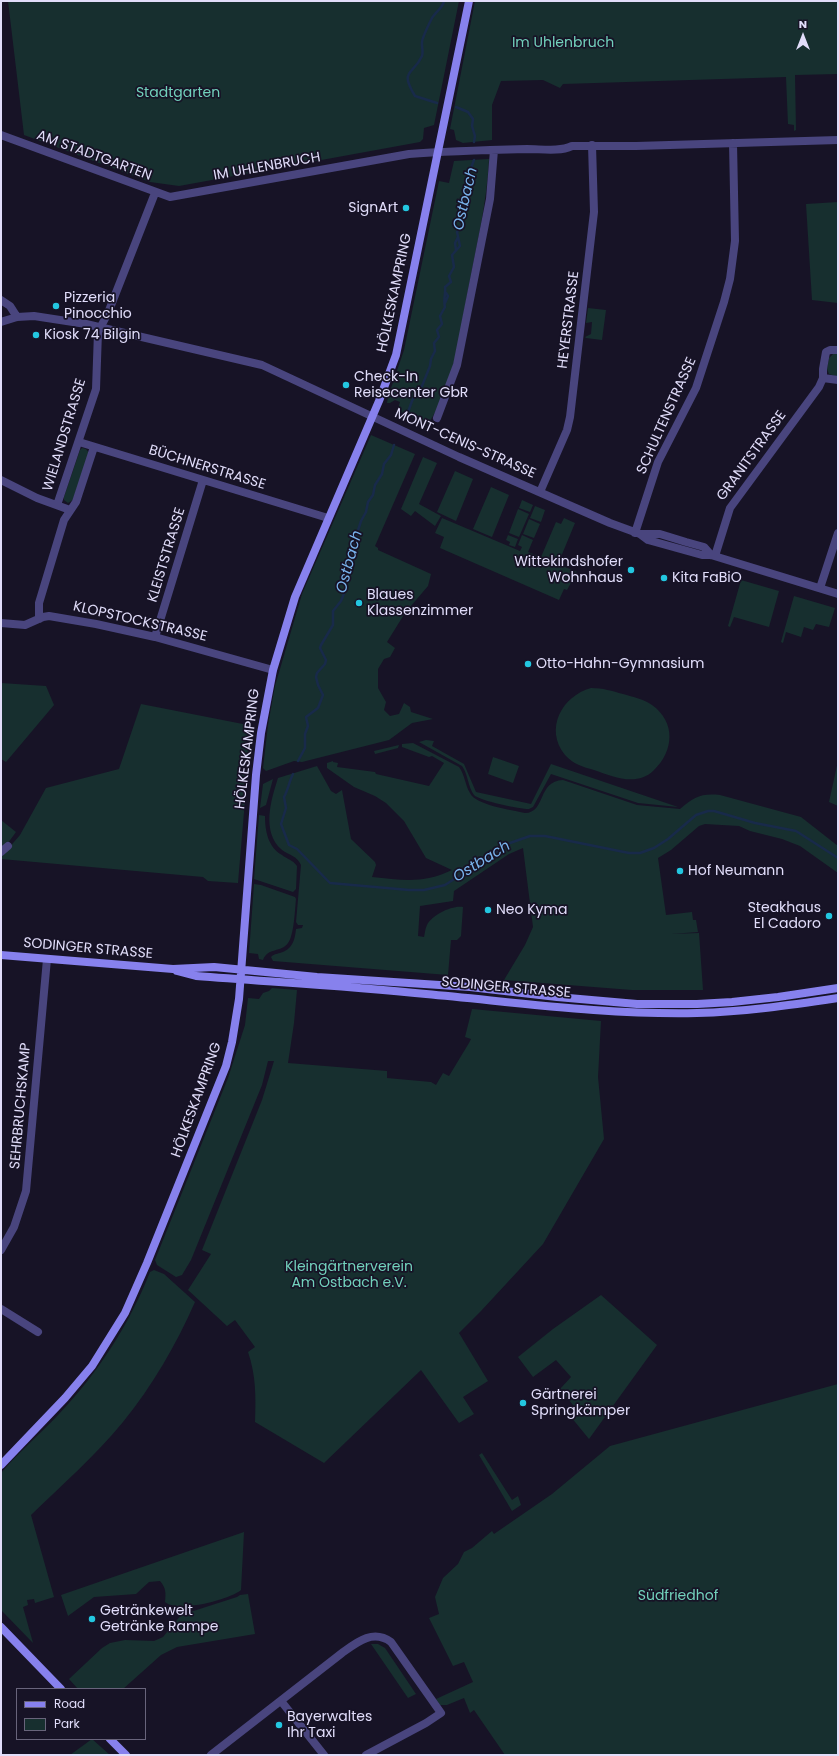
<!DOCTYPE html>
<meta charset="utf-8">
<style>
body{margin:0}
#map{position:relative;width:839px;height:1756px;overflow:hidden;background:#171326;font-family:Poppins,sans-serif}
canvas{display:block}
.frame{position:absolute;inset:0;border:2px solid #e1ddfa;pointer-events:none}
.legend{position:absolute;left:16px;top:1688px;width:130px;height:52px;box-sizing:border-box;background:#171326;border:1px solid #68647b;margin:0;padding:5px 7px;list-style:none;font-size:12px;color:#e1ddfa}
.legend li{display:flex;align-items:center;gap:8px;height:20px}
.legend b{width:20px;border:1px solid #68647b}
.north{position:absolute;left:783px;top:16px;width:40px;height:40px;-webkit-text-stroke:3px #171326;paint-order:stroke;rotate:0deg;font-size:11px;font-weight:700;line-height:16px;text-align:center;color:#e1ddfa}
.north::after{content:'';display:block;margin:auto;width:14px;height:18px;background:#e1ddfa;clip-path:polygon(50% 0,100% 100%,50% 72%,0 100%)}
</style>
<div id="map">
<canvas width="839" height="1756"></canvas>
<div class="frame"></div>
<ul class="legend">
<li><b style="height:5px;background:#8781ed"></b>Road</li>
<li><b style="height:11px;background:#172f2f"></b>Park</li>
</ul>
<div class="north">N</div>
</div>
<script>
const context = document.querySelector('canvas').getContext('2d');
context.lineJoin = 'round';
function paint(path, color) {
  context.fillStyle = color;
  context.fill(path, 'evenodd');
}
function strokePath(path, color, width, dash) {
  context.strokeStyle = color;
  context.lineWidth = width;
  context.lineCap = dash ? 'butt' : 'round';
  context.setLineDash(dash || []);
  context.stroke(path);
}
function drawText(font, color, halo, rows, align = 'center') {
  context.font = font + ' Poppins,sans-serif';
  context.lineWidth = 3.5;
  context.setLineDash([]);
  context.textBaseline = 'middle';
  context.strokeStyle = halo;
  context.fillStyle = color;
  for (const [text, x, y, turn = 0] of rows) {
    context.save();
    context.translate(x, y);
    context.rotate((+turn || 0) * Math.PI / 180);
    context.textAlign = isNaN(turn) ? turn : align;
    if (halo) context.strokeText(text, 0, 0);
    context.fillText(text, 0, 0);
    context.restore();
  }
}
paint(new Path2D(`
 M8,1H459L434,125L424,128L423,139L420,142L179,186L150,182L24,135Z
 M475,1H838V74L795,75L796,130L794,131V125L788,124L786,77L563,84L560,88L543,80L501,81L492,105V140L463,143L456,140L454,130L450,129Z
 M489,159C487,202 477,243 469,285C460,331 455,385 428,424L397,411L400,402L395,400L390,403H387L388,397L404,350L439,181L449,183L454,161Z
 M838,202V303L812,300L806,204Z
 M588,308L606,310L602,340L586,338L585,337L591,334L592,322L586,323Z
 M834,353H838V377L829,374L827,369L829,358Z
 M371,435L415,454L375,546L378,548V550L431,574L428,586L405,613L387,642L395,648L390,657L384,659L378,669V688L386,702L384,710L390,716L399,714L404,703L410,707L411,712L433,719L412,723L389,740L302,762L294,761L266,771L263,768L268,725L275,686L302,594Z
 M82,448L86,449L89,453L73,500L68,503L64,500V497L80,450Z
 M423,457L437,463L419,504L441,516L435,526L415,511L411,516L401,509Z
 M455,471L473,479L456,521L437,512Z
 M491,487L509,495L492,537L473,529Z
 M522,500L533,505L530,512L519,508Z
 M535,506L545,510L541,522L530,518Z
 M518,509L529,514L519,537L509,533Z
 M442,518L520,551L522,547L518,545L522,535L533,540L528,552L541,557L556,522L561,524L564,518L575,523L558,564L577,572L567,590L564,589L559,600L440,548L444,537L435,533Z
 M529,519L540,524L534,538L523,534Z
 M508,535L518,539L515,547L509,545L510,542L506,540Z
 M741,580L779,591L769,627L734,617L730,627L728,626Z
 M794,596L835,608L829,627L816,624L813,630L804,627L801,637L786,632L783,643L781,642Z
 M1,683L46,686L54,705L6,762L1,759Z
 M591,688C603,688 612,691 623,694C633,697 644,699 652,705C676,722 674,751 654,770C637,787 614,777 594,770C583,767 573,764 565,755C544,729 562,696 591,688Z
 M141,704L253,726L248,765L238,883L208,881L203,877L1,859V857L20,835L46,788L119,769Z
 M426,740L434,741L432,746L464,764L476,792L531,804L551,764L678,807L638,803L551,774L533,807L529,809C520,809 480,801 474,795C468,787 468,774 462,766L419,742Z
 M413,743L459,767C465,775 465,785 470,793C475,805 512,810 525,813C546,813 537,781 563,780L637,805L680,809C694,797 701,793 720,795L801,817L838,846V873L800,846L782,839L750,831L739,826L705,824L699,826L671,850L658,858L666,915L692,912L693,920H696L698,932L671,934L699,933L703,990H632L504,980L525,945L533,927L523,848L509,854L454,891L453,901L420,906L418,936L424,937C425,933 425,929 427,925C432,915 452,905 463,907L461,936L457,940H451L448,975L273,961L271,957C274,954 276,954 280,953C292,950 295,940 296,929L302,928L303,925H298L296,922L301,865C297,856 289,855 282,850C261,832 271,800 278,778L317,766L331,791L336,794L342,790L351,839L375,862L376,865L372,877C402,880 424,884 452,870L426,858L404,821L386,803L375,796L354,787L327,768V763L333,761V762L338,763L337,767L375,772L376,774L429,786L444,763L432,756L429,757L402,747V744Z
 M399,745L398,748L375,754L374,751Z
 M493,757L519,766L513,783L488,774Z
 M838,761V806L829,802Z
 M273,779L266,805L260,808L263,784Z
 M259,815L265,816C265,831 268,847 282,855C287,859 293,860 297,866L296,889L293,892L254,879Z
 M1,820L16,832L8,843L1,847Z
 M254,884L261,885L295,897L296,899C295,909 294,936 288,943C281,953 268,947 263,960L259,959L258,954L249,953Z
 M272,988L297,990L294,1023L288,1063L387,1071V1078L431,1082L436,1085L443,1073L449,1076L469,1043L471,1039L465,1037L472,1009L601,1021L598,1077L604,1139L543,1244L481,1311L459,1333L488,1381L463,1397L474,1414L459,1423L421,1370L324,1463L255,1422C256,1397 256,1375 248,1352L255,1347L235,1320L227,1326L188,1290L211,1254L202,1250L262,1100L274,1061H268L262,1085L191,1260L182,1275L176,1277L157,1265L155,1260L228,1078L245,1025L248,998L259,999L263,993L269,991Z
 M154,1270L164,1274L195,1302C176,1345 153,1385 123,1422C96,1455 62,1485 31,1515L54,1597L35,1603L34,1599L27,1600L28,1605L23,1607L33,1643L1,1610V1473C19,1452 40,1434 59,1414C98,1373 129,1325 150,1272Z
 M601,1295L657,1345L589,1439L571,1417L577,1410L560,1389L571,1377L556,1360L533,1377L518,1357L553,1329Z
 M838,1384V1755H505L474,1710L470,1713L464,1698L447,1705H440L436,1699L473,1682L464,1662L453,1666L429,1618L439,1614L435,1597L443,1578L458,1564L464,1552L472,1548L492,1531L494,1534L552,1494L610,1446Z
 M482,1453L512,1500L518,1496L521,1505L512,1511L479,1455Z
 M244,1532L241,1590C229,1600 178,1613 165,1602C166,1593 166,1588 160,1581L149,1582L136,1594L94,1597L68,1616L61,1595Z
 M248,1594L255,1634L177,1647L161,1655L123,1689H78L69,1679L102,1648L110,1643L125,1640L154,1641L163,1637L181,1615L237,1597L240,1595Z
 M371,1644H378L385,1648L416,1694L408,1698Z
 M92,1739L110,1755H70Z`), '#172f2f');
strokePath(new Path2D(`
 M437,103L415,96C399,69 413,76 422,56C424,50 420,44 423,38C425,32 429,24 432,18C435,12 443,8 444,1
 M456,107L468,112L473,119L472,126L475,136L474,142
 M456,250L455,243L458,237
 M445,303L448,296L446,293
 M407,415L412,401L418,390L422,386L430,366L431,359L435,351L434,343L439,337L437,330L442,324L440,316L445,307C443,299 446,294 445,287L451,282L449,276L454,267L452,255L460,246L457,232L462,224L460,217L465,206V198L471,184L469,173L474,160
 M298,761L305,748V734L308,726L306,717L318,708L323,695L318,685L316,677L317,673L325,664L326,660L320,648L321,645L333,625V611L341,601L345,591L346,585L345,577L352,549L361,521L366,512L368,502L373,495L375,485L382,474L384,464L391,455L394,445
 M293,774C289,782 288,790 284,797L286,808L281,824L289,845L297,849L330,883L409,890H424L445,885L510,843L530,836H545L629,853H640L654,848L668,839L696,815L708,811H714L755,823L796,831L838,858`), '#182a4a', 2.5);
strokePath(new Path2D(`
 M1,135L170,197L409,154C448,151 487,150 527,149C542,149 559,152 572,146H636L838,140
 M1,300L10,306L17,317
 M1,322L17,317L34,316L86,324L262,365L459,457L610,523L640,534L648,540L702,555H711L838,594
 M838,350H830L826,352L823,369V378L838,380
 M437,418L457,365L490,199L494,150
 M79,442L328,518
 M1,480L37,498L70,510
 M540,492L567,430L570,417L594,212L592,145
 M57,505L96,389L98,332L108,313L155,193
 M635,533L658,462L696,388L724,302L730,279L735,241L733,143
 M641,534H660L686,542L704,547L711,555
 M715,556L730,508L819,387L823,378
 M820,588L838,533
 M39,619V603L64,520L76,502L94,447
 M1,623L25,625L43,617L49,616L96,624L155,637L273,670
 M155,637L203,480
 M1,852L8,846
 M1,1250L14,1227L26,1191L47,959
 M1,1309L38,1332
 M281,1701L324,1755
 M211,1755L342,1653C357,1642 373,1629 391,1642L441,1713L426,1723L366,1755`), '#49457e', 8);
strokePath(new Path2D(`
 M1,955L173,969L214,967L317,977L470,987L557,997L637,1004H697L732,1002L778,997L838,988
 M177,971L196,976C273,982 349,986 426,994C515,1002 606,1015 697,1013C744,1012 791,1005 838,998
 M1,1465L65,1398L92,1366L125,1313L147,1263L226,1066L232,1042L239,999L256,775L261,733L273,670L295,597L379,401L396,355L469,1
 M1,1627L61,1689
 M110,1739L126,1755`), '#8781ed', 8);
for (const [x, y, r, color] of [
 [406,208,4,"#23c7e0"],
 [56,306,4,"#23c7e0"],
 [36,335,4,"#23c7e0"],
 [346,385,4,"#23c7e0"],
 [631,570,4,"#23c7e0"],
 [664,578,4,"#23c7e0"],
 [359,603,4,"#23c7e0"],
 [528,664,4,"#23c7e0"],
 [680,871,4,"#23c7e0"],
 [488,910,4,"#23c7e0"],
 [829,916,4,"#23c7e0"],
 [523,1403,4,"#23c7e0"],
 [92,1619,4,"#23c7e0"],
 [279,1725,4,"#23c7e0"]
]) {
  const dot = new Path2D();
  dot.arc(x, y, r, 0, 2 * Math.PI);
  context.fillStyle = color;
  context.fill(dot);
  strokePath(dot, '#171326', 1.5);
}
drawText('14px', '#72d1bc', '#171326', [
 ["Im Uhlenbruch",563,43],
 ["Stadtgarten",178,93],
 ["Kleingärtnerverein",349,1267],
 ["Am Ostbach e.V.",349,1283],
 ["Südfriedhof",678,1596]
]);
drawText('14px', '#e1ddfa', '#171326', [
 ["AM STADTGARTEN",94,156,20],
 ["IM UHLENBRUCH",267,167,-10],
 ["HÖLKESKAMPRING",395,293,-78],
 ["HEYERSTRASSE",569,320,-83],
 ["SCHULTENSTRASSE",667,416,-66],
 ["WIELANDSTRASSE",65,435,-73],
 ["MONT-CENIS-STRASSE",465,444,24],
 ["GRANITSTRASSE",752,456,-54],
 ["BÜCHNERSTRASSE",207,468,17],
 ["KLEISTSTRASSE",167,555,-73],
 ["KLOPSTOCKSTRASSE",140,622,13],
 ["HÖLKESKAMPRING",248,749,-83],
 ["SODINGER STRASSE",88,949,5],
 ["SODINGER STRASSE",506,988,5],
 ["HÖLKESKAMPRING",197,1100,-70],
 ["SEHRBRUCHSKAMP",21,1106,-85]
]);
drawText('14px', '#e1ddfa', '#171326', [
 ["SignArt",398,208,"right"],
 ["Pizzeria",64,298],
 ["Pinocchio",64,314],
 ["Kiosk 74 Bilgin",44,335],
 ["Check-In",354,377],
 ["Reisecenter GbR",354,393],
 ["Wittekindshofer",623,562,"right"],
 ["Wohnhaus",623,578,"right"],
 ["Kita FaBiO",672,578],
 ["Blaues",367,595],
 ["Klassenzimmer",367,611],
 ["Otto-Hahn-Gymnasium",536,664],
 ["Hof Neumann",688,871],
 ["Steakhaus",821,908,"right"],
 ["El Cadoro",821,924,"right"],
 ["Neo Kyma",496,910],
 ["Gärtnerei",531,1395],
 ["Springkämper",531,1411],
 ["Getränkewelt",100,1611],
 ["Getränke Rampe",100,1627],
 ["Bayerwaltes",287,1717],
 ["Ihr Taxi",287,1733]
], 'left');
drawText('italic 15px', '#79b3ec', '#171326', [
 ["Ostbach",466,199,-77],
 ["Ostbach",350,562,-75],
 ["Ostbach",482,862,-32]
]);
</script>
